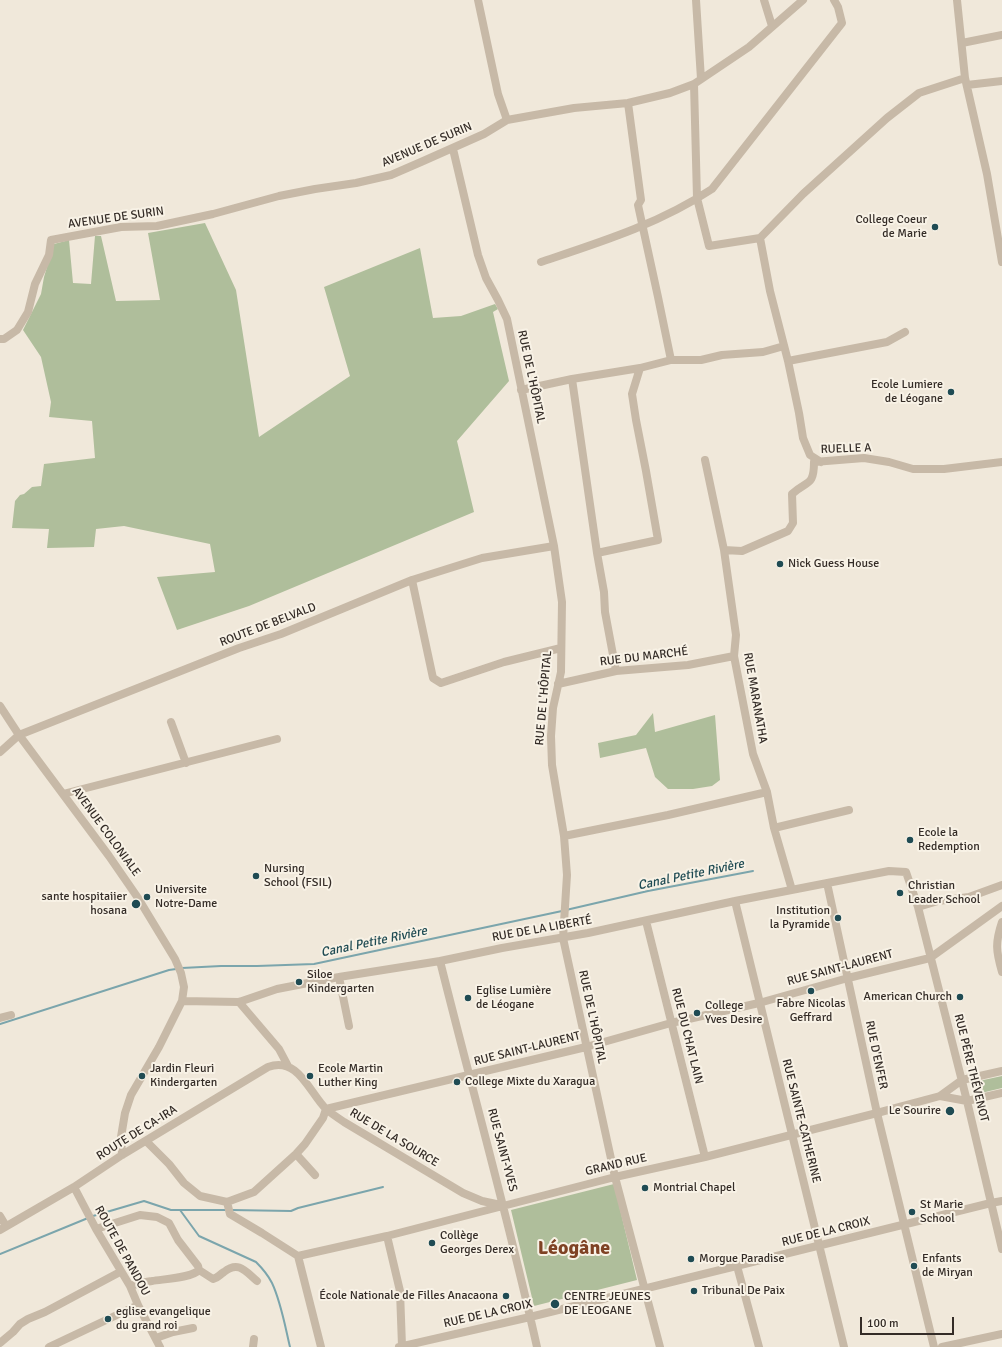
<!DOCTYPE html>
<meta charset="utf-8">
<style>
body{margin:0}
#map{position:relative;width:1002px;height:1347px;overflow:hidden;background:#f0e8da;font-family:Signika,sans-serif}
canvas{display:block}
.scale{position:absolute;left:860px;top:1317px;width:94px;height:18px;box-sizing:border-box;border:2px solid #342c27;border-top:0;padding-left:5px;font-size:12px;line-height:14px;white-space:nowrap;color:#342c27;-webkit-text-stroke:3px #f8f2e6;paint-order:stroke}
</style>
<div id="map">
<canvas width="1002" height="1347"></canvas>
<div class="scale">100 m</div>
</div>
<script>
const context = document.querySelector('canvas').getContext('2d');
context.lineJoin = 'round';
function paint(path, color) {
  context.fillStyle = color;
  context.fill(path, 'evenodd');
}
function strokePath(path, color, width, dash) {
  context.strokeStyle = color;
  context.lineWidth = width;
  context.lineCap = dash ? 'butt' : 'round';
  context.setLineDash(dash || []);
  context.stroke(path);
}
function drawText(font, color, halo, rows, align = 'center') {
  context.font = font + ' Signika,sans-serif';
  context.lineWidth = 4;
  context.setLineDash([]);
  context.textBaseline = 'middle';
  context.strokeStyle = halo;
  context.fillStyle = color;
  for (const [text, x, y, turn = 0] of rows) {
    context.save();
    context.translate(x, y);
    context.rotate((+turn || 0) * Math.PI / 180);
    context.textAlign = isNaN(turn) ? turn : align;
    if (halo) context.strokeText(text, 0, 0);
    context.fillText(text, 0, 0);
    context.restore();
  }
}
paint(new Path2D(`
 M205,223L236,290L259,437L350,376L324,287L420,248L433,318L461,316L495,304L498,309L493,312L509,381L457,441L474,512L249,606L177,630L157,577L215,572L210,544L124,526L96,529L94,547L47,548L49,529L12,528L15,501L20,495L24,494L32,487L41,486L44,464L95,458L92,421L49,417L51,402L41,357L23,330L41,294L44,277L54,244L69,240L73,283L91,284L95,236H101L116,301L160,300L148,233Z
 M653,713L655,732L715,715L720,780L712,786L693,789H668L655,777L646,748L600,758L598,743L636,735Z
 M1002,1076V1088L981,1093L977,1091L976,1088L979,1081Z
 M614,1184L637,1280L534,1306L511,1210Z`), '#afbe9b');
strokePath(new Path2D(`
 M566,910L648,891L753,871
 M182,968L221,966H257L314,964L562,911
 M0,1024L169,970L176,969
 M180,1210L199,1236L256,1262C262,1268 268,1275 272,1283C281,1302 285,1326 290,1347
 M231,1210L291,1211L298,1208L383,1187
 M93,1216L144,1201L171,1210H227
 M0,1254L88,1218`), '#7ba5ac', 2);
strokePath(new Path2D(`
 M478,0L498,94L507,120
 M696,0L701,79
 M764,0L772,26
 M957,0L965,78L987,174L1002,262
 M962,43L1002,35
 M694,84L697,198L709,246L760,238L803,194L887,118L919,93L965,78
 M967,85L1002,81
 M628,103L641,200L638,205L658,297L671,360
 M453,149L478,255L486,278L498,300L507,319L554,546L562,602L561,672L553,708L551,736L552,765L564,836L567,875L563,938L615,1177L660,1347
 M760,238L770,291L788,361L799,413L803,438L810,455L821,462
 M541,262C601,242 659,224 712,189L842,23L838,7L834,0
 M0,339H4L17,330L28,312L35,284L49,255L51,240L121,227L157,226L213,214L279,196L315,189L356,183L391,175L421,162L484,134L507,120L574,108L628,103L670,93L694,84L749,47L803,0
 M788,361L887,342L905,332
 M521,390L572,379
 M705,460L724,550L736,635L734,656L753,754L767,792L774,828L792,890
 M724,550L742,551L788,531L793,523L792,494C807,480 814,487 814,462L864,458L889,462L913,469H944L1002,462
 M597,553L658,540L646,471L636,420L632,394L640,368
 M412,580L433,678L441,683L504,662L561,648
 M616,671L605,612L604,592L597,553L572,379L640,368L671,360H701L722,355L763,352L784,346
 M558,684L616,671L688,665L734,656
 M0,706L19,735L109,856L138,898L175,959L181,973L184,987L182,1001L159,1047L131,1095L125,1113L121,1137L122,1155
 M171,722L186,763
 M0,752L19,735L239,648L281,634L412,580L482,558L554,546
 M63,794L277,739
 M774,828L849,810
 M564,836L668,815L767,792
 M827,883L877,1113L934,1347
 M735,901L844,1347
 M918,907L938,901L969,897L1002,885
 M646,921L705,1157
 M1002,922C995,943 996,951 1002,972
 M440,961C472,1089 508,1217 537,1347
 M339,977L349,1026
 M182,1001L239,1002L277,989L339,977L440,961L502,948L588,933L735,901L889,871L906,872L918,907L967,1101L1002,1249
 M239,1002L279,1049L288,1066
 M0,1018L11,1015
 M940,1096L967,1101L1002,1093
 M146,1141L169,1164L184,1183L200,1196L227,1202L254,1192L296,1154L305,1144L323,1118L326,1109L586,1047L671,1023L759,1003L848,978L930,958L1002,906
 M296,1154L315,1175
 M74,1187L96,1229L130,1286L138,1305L160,1347
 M227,1202L230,1214L262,1233L298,1256L321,1347
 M0,1216L6,1226
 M96,1229L140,1215L157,1217L169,1223L178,1240L198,1266L199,1270L213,1279C218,1278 219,1275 224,1272C239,1260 246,1272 257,1281
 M0,1230L74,1187L122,1155L268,1067C298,1056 309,1092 326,1109C332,1114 338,1118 344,1122L463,1193L482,1201L501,1205
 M387,1236L400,1291L402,1346
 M298,1256L387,1236L615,1177L705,1157L877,1113L940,1096L962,1080L1002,1071
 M737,1266L759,1347
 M130,1286C137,1284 145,1282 152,1281C163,1279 192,1278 199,1270
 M156,1338L173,1332L193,1328
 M0,1343L13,1332L20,1324L28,1319L45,1312L120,1272
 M49,1347L138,1305
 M253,1347L254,1339
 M399,1347L530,1317L991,1203L1002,1201
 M942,1347L1002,1334`), '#c7b9a7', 8);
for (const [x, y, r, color] of [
 [935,227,4,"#1f4b53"],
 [951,392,4,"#1f4b53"],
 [780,564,4,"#1f4b53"],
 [910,840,4,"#1f4b53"],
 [256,876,4,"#1f4b53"],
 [900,893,4,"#1f4b53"],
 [147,897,4,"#1f4b53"],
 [136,904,5,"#1f4b53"],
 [838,918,4,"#1f4b53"],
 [299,982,4,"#1f4b53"],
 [811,991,4,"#1f4b53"],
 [960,997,4,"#1f4b53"],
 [468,998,4,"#1f4b53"],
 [697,1013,4,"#1f4b53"],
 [142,1076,4,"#1f4b53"],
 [310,1076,4,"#1f4b53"],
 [457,1082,4,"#1f4b53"],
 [950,1111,5,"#1f4b53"],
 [645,1188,4,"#1f4b53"],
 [912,1212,4,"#1f4b53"],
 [432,1243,4,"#1f4b53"],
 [691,1259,4,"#1f4b53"],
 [914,1266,4,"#1f4b53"],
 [694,1291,4,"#1f4b53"],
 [506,1296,4,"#1f4b53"],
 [555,1304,5,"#1f4b53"],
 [108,1319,4,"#1f4b53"]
]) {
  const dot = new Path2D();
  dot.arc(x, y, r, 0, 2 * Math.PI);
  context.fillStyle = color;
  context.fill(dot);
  strokePath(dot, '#f8f2e6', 1.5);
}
drawText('12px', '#342c27', '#f8f2e6', [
 ["AVENUE DE SURIN",427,145,-23],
 ["AVENUE DE SURIN",116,218,-8],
 ["RUE DE L'HÔPITAL",531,377,78],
 ["RUELLE A",846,449,-2],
 ["ROUTE DE BELVALD",268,625,-21],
 ["RUE DU MARCHÉ",644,657,-7],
 ["RUE DE L'HÔPITAL",544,698,-85],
 ["RUE MARANATHA",755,698,80],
 ["AVENUE COLONIALE",106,832,54],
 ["RUE DE LA LIBERTÉ",542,929,-10],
 ["RUE SAINT-LAURENT",840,968,-15],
 ["RUE DE L'HÔPITAL",592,1017,78],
 ["RUE DU CHAT LAIN",687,1036,76],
 ["RUE SAINT-LAURENT",527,1049,-14],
 ["RUE D'ENFER",876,1055,78],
 ["RUE PÈRE THÉVENOT",971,1068,76],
 ["RUE SAINTE-CATHERINE",801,1121,76],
 ["ROUTE DE CA-IRA",137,1133,-32],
 ["RUE DE LA SOURCE",394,1138,31],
 ["RUE SAINT-YVES",502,1150,75],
 ["GRAND RUE",616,1165,-13],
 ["RUE DE LA CROIX",826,1232,-14],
 ["ROUTE DE PANDOU",122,1251,61],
 ["RUE DE LA CROIX",488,1314,-13]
]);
drawText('12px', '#342c27', '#f8f2e6', [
 ["College Coeur",927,220,"right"],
 ["de Marie",927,234,"right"],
 ["Ecole Lumiere",943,385,"right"],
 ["de Léogane",943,399,"right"],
 ["Nick Guess House",788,564],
 ["Ecole la",918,833],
 ["Redemption",918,847],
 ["Nursing",264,869],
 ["School (FSIL)",264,883],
 ["Christian",908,886],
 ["Leader School",908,900],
 ["Universite",155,890],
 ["Notre-Dame",155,904],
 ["sante hospitaiier",127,897,"right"],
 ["hosana",127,911,"right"],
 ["Institution",830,911,"right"],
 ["la Pyramide",830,925,"right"],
 ["Siloe",307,975],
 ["Kindergarten",307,989],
 ["Eglise Lumière",476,991],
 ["de Léogane",476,1005],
 ["American Church",952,997,"right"],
 ["Fabre Nicolas",811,1004,"center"],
 ["Geffrard",811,1018,"center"],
 ["College",705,1006],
 ["Yves Desire",705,1020],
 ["Jardin Fleuri",150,1069],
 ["Kindergarten",150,1083],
 ["Ecole Martin",318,1069],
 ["Luther King",318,1083],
 ["College Mixte du Xaragua",465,1082],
 ["Le Sourire",941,1111,"right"],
 ["Montrial Chapel",653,1188],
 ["St Marie",920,1205],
 ["School",920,1219],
 ["Collège",440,1236],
 ["Georges Derex",440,1250],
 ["Morgue Paradise",699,1259],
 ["Enfants",922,1259],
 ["de Miryan",922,1273],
 ["Tribunal De Paix",702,1291],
 ["École Nationale de Filles Anacaona",498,1296,"right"],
 ["CENTRE JEUNES",564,1297],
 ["DE LEOGANE",564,1311],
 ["eglise evangelique",116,1312],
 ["du grand roi",116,1326]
], 'left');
drawText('italic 13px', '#1f4b53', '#f8f2e6', [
 ["Canal Petite Rivière",691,875,-12],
 ["Canal Petite Rivière",374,942,-12]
]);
drawText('bold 20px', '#7f4224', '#f8f2e6', [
 ["Léogâne",574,1249]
]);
</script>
